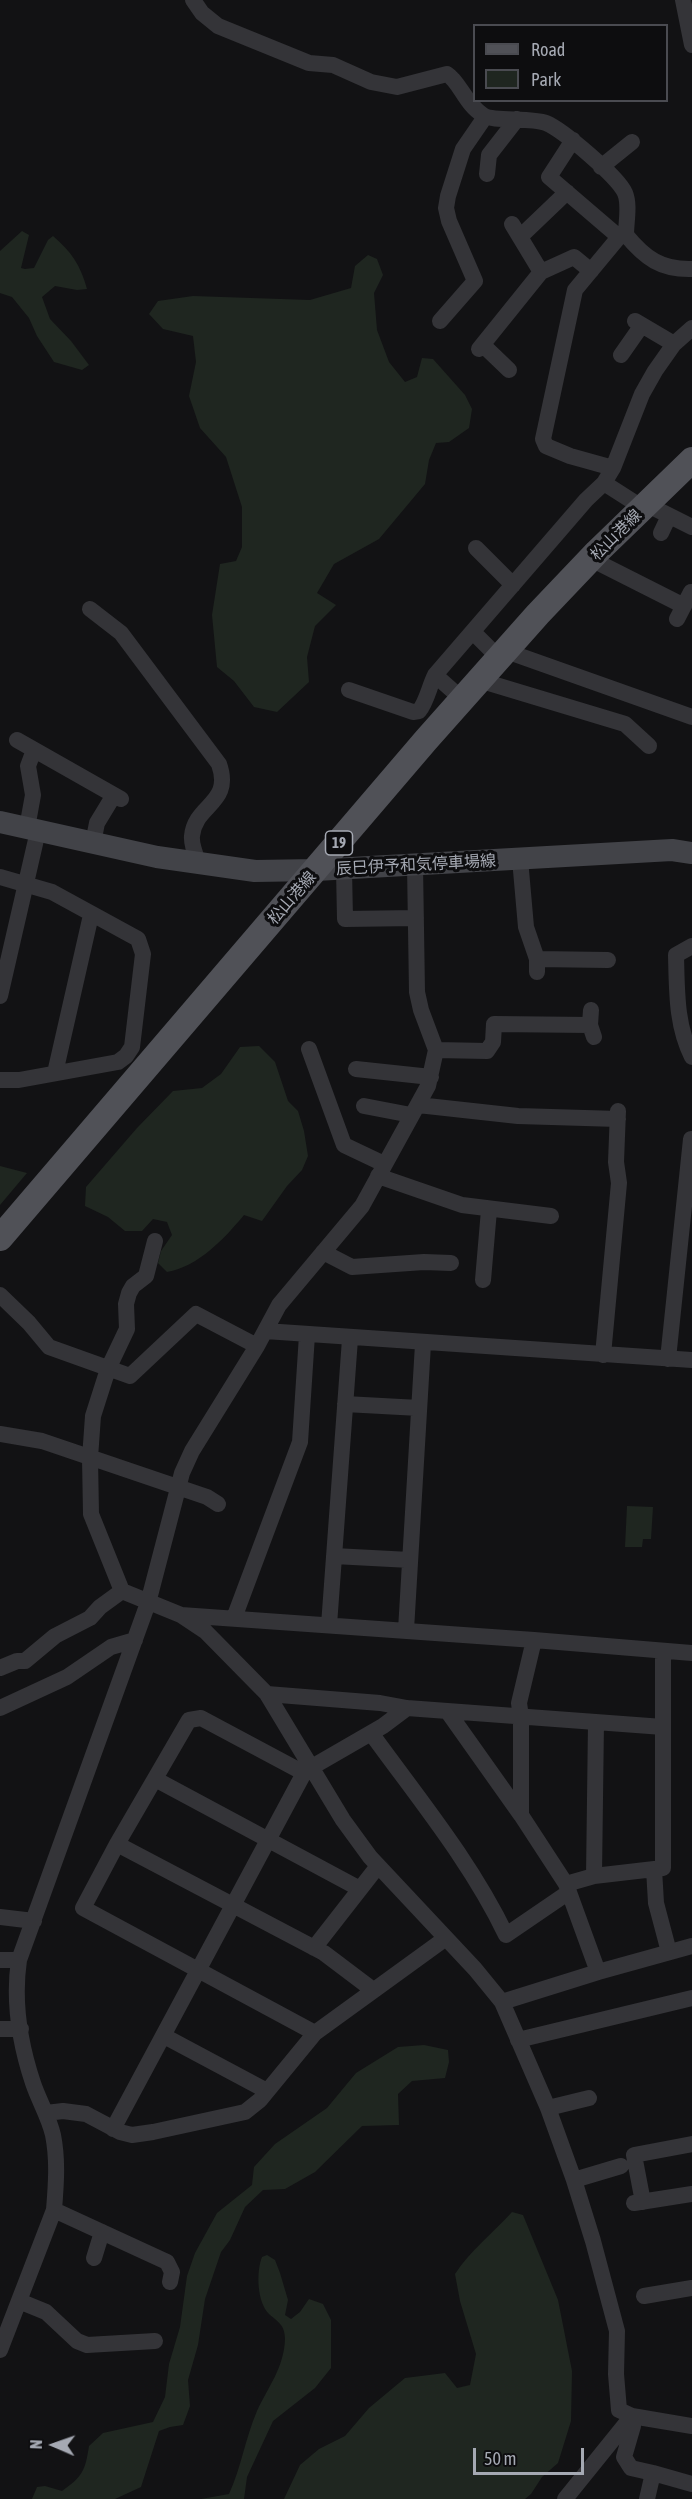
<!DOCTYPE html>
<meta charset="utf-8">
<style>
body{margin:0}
#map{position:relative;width:692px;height:2499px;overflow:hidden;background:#121214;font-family:"Asap Condensed",sans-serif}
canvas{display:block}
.legend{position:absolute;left:473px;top:24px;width:195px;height:78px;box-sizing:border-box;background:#0d0d0f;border:2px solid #4a4b51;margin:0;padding:8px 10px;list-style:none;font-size:18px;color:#a5a9b3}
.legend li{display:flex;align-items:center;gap:12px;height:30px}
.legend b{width:30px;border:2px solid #4a4b51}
.north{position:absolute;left:24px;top:2415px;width:60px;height:60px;-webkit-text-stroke:4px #0d0d0f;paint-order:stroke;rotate:272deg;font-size:16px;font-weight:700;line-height:24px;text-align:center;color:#a5a9b3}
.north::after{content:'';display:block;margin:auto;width:21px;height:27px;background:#a5a9b3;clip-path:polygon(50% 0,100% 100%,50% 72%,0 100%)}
.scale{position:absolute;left:473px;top:2448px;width:111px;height:27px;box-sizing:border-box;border:3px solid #a5a9b3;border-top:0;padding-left:8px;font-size:18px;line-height:21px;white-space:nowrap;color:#a5a9b3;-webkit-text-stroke:4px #0d0d0f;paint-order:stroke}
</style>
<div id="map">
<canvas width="692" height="2499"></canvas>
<ul class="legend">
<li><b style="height:8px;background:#505157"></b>Road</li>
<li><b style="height:16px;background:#1f2620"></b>Park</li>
</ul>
<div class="north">N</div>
<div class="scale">50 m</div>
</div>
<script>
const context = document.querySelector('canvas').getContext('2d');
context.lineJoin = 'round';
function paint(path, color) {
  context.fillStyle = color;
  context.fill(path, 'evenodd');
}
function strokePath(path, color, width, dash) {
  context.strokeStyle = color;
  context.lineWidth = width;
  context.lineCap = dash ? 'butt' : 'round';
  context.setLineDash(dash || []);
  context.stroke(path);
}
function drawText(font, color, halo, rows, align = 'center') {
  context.font = font + ' "Asap Condensed","Noto Sans JP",sans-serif';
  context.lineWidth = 6;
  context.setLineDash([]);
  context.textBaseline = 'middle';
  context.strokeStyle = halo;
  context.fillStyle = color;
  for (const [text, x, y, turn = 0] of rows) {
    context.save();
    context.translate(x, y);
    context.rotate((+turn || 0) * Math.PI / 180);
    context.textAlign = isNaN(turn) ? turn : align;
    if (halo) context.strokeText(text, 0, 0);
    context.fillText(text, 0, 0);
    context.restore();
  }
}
paint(new Path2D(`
 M22,231L29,235L21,268L25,269L34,268L48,240L53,236C71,251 81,266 87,289L77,290L55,286L42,297L50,319L71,341L89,365L82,370L54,362L37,336L29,318L12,297L0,293V251Z
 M368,255L377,259L383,275L374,293L377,330L389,362L405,382L417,377L422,358L433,359L465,395L472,409L469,428L449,442L436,443L429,460L425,484L379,539L334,564L317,593L336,605L315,626L307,657L309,682L277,712L254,707L234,681L217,667L212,615L220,564L236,561L242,547V507L226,457L200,428L189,396L196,362L193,336L163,329L149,314L158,301L193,296L310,300L351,288L355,266Z
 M259,1046L275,1062L288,1101L298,1111L304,1131L308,1156L302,1170L287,1186L262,1221L244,1215C225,1238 198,1267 167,1272L158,1263L161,1251L172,1235L167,1222L153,1219L142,1231H125L108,1217L85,1206L86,1187L137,1128L173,1091L202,1088L221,1074L240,1047Z
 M0,1166L27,1173L0,1205Z
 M627,1506L653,1507L651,1539H643L642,1547H625Z
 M424,2045L448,2050L449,2062L445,2078L412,2081L398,2094L399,2125L362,2126L315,2172L285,2189L263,2190L245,2207L230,2240L221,2252L205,2299L198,2345L188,2380L190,2406L183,2425L170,2427L159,2431L141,2487L115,2499H32L37,2487L45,2486L62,2491C83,2476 85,2471 89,2446L103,2433L153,2422L165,2397L169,2364L180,2327L187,2276L195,2253L217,2213L252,2185L254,2167L275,2144L327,2108L356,2073L398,2047Z
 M512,2212L523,2215L558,2300L572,2371L571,2421L558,2463L542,2477L531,2494L525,2499H284L300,2465L319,2449L345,2436L369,2408L405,2378L445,2373L457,2388L470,2385L476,2354L460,2301L455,2274C470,2251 493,2233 512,2212Z
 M267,2255L275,2260L280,2273L288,2300L285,2315L291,2319L300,2312L309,2299L323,2304L331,2320V2368L315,2388L273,2421L247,2477L244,2499H201L229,2494C241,2468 245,2439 257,2411C268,2387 284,2368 285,2339C285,2325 278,2322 269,2314C257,2302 256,2272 262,2257Z`), '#1f2620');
strokePath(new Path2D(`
 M193,0L202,13L218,26L309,63L333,65L371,82L397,87L447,74C460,82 465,104 483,115C492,122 531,117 546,123C563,130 618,177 625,193C630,205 626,222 626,235C645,258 661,270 692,269
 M683,0L692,45
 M573,140L549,177L619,237
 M601,167L632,142
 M487,174L489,155L517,119
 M512,224L541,272
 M521,236L567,192
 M440,321L475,281L449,221L446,208L448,196L463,149L485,117
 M635,321L674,344
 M483,345L509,370
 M479,349L541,272L574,257L591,271
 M621,355L642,325
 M613,468L570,456L546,446L543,439L575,290L619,237L626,235
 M604,483L643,508
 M646,504L692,527
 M661,533L669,516
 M476,548L513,585
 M591,559L684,606
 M90,609L121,633L219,764C233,804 195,804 192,836C191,845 196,856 199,864
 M677,619L691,592
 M473,632L499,658
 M506,651L692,717
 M435,675L462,699
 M479,680L625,724L649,746
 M349,690L413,712L419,711C427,701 429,687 435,675L586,500L604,483L613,468L642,394L655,371L674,344L692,328
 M17,740L121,799
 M27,828L33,795L28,766L34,750
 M93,843L97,823L114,795
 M520,859L526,927L537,959V972
 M344,869L345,919L416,918
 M0,877L52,892L138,939L143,954L132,1047L126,1056L118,1062L19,1080H0
 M692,946L676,955C677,991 676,1025 692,1057
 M537,959L608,960
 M0,996L38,831
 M591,1010L590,1025L594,1037
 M309,1049L344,1145L384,1164
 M436,1050L487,1051L493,1042L494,1024L590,1025
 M356,1069L431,1077
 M55,1073L91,915
 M418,1105L518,1116L618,1119
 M364,1106L411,1115
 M378,1176L462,1205L551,1216
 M323,1252L352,1267L424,1262L451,1263
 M483,1280L489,1210
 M0,1295L29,1323L49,1347L130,1376L196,1314L257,1346
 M265,1331L692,1360
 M603,1355L619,1183L616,1162L618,1111
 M668,1359L691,1139
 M345,1404L419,1408
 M0,1434L42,1441L207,1497L218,1504
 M334,1556L410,1560
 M122,1591L91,1514L90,1458L93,1416L108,1369L127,1329L126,1304L129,1293L133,1286L146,1276L155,1241
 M181,1615L534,1640L692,1653
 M234,1618L300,1442L307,1335
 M329,1625L350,1339
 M406,1630L423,1344
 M534,1640L519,1703L521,1717V1815L566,1884L598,1972
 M0,1668L17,1661H25L55,1636L90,1618L100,1607L122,1591L181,1615L205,1631L267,1694L343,1820L370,1857L475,1969L502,2002L548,2108L574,2180L593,2241L617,2331L616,2374L619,2410L632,2416L692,2426
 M267,1694L380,1703L407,1708L663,1727
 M0,1708L67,1677L111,1647L135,1640
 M448,1712L521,1815
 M371,1733C418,1798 471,1862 506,1935L569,1892
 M304,1773L201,1718L189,1720L117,1844L83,1908L315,2033
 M155,1779L360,1889
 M117,1844L324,1953L373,1990
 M654,1869L656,1903L669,1952
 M594,1876L596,1722
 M566,1884L594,1876L663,1868V1652
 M0,1917L34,1921
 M314,1948L378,1866
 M0,1960H19
 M502,2002L598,1972L692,1946
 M0,2029H21
 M164,2036L267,2091
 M518,2040L692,1998
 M548,2108L589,2098
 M46,2113L63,2111L86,2114L120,2132L132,2135L153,2132L245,2112L260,2100L315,2033L446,1938
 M113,2129L304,1773L312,1767L383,1726L407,1708
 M574,2180L621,2166
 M643,2202L634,2155L692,2144
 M634,2203L692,2194
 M54,2210L167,2262L172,2272L170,2282
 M94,2258L102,2232
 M644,2296L692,2288
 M19,2301L46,2312L77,2341L87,2345L155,2341
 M0,2350L54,2210C56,2185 58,2160 53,2135C49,2117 39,2101 33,2083C20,2044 13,2001 19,1960L148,1603L182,1473L192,1451L257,1346L279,1305L362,1206L428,1086L436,1050L421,1010L417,992L415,865
 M632,2416L633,2426L624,2457L631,2468L653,2473L647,2499
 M653,2473L692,2484
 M565,2499L632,2416`), '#343438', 16);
strokePath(new Path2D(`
 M0,822L157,857L255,871L316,870L672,850L692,853`), '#424348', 22);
strokePath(new Path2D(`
 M0,1238L426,740L538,614L597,552L692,460`), '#505157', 26);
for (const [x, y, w] of [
 [339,843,27]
]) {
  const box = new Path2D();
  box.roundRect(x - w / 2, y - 12, w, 24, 4.5);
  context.fillStyle = '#0d0d0f';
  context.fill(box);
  strokePath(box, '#a5a9b3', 1.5);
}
drawText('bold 15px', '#a5a9b3', null, [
 ["19",339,843]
]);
drawText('16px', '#a5a9b3', '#0d0d0f', [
 ["松山港線",616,535,-45],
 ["辰巳伊予和気停車場線",416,865,-3],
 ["松山港線",292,898,-49]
]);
</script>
